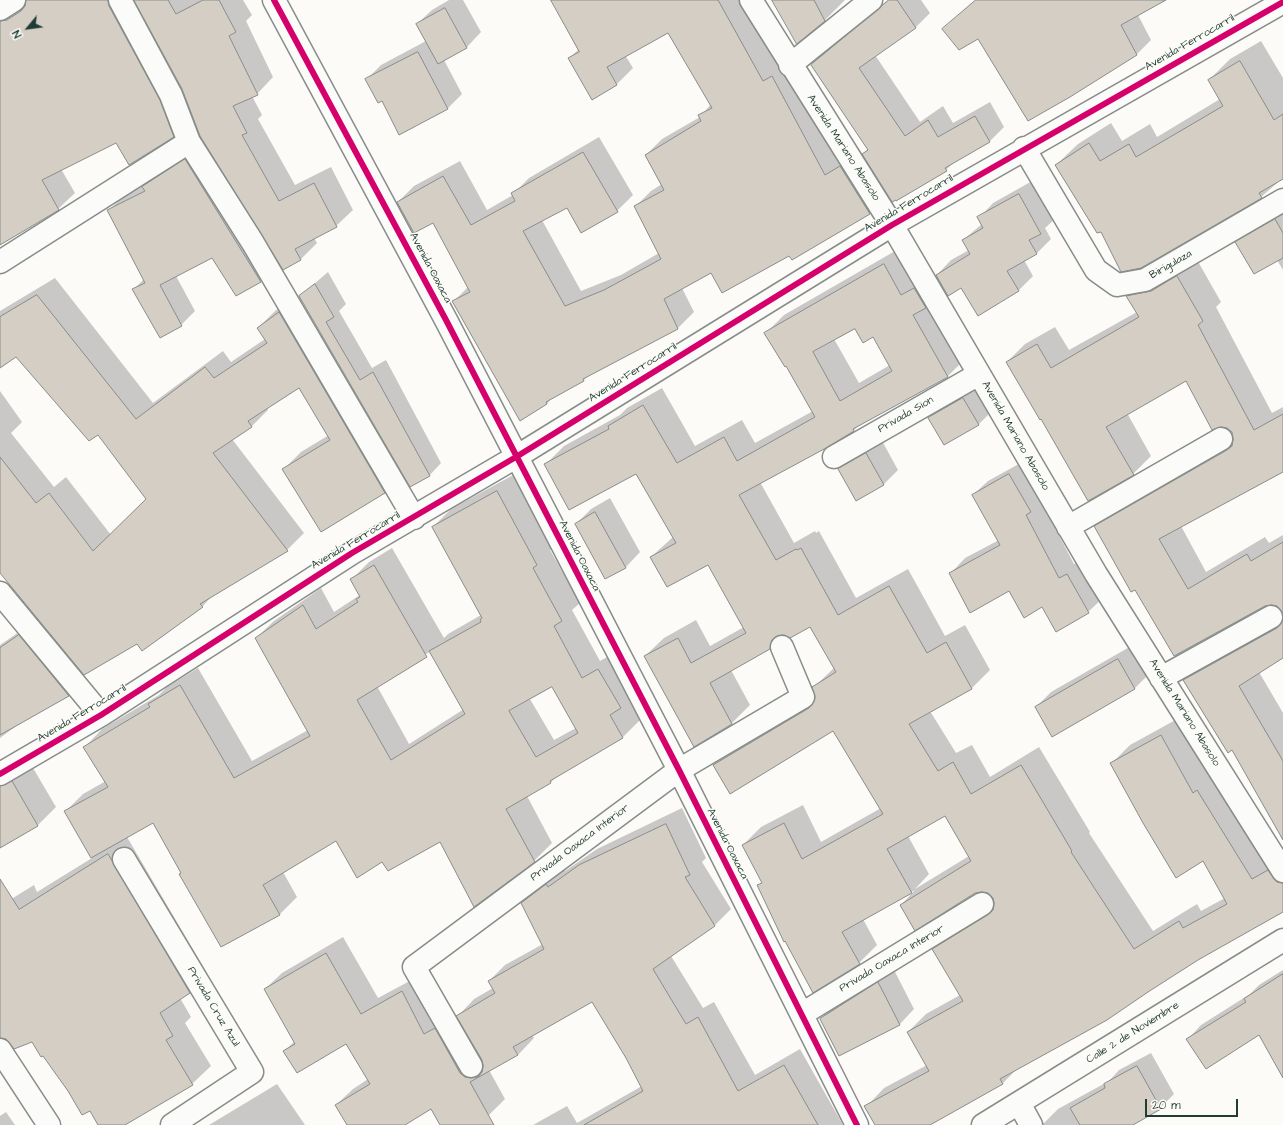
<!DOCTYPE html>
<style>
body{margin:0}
#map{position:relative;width:1283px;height:1125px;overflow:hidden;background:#fcfbf8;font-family:"Architects Daughter",sans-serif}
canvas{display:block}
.north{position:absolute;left:8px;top:8px;width:40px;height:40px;-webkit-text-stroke:3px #fdfcf7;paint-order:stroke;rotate:241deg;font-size:11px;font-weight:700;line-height:16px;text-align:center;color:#1f3d34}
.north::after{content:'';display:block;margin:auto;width:14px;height:18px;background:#1f3d34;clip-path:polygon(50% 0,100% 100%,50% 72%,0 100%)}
.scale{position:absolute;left:1145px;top:1099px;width:93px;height:18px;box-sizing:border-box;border:2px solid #1f3d34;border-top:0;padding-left:5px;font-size:12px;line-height:14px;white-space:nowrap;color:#1f3d34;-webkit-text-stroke:3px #fdfcf7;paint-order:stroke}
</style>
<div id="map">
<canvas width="1283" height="1125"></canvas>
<div class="north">N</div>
<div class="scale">20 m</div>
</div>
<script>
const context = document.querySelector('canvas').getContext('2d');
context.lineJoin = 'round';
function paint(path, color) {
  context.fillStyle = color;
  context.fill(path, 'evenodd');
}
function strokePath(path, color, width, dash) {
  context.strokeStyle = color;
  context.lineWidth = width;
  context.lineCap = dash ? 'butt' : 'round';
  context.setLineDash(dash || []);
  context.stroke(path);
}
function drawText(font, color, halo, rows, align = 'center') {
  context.font = font + ' "Architects Daughter",sans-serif';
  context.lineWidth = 3;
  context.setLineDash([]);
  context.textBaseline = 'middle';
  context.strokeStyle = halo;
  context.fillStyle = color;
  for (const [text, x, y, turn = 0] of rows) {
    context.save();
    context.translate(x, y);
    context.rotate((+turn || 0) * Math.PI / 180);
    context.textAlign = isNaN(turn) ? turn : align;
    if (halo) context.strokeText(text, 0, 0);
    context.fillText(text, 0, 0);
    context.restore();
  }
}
paint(new Path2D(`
 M0,0L24,4L27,0H131L189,120L173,136L116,142L61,169L75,193L58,209L0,244Z
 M135,0H243L252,15L246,21L273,77L257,94L252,96L262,115L258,119L295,185L331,167L353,210L336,226L314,238L317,243L301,259L283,268Z
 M449,0H463L481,32L467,47L444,60L462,94L447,109L382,100L367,79L381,65L426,41L417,24L432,10Z
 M552,0H743L779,66L788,61L886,198L870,213L792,259L789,255L711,272L682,288L694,312L678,328L590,374L584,380L553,397L547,404L521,419L454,301L468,287L433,221L398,202L414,186L460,161L487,210L513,195V194L529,178L599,137L633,195L617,211L568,206L542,220L581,291L621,275L659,253L635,207L651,191L662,184L646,155L662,139L700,117L711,104L669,31L625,55L633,68L617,84L592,98L569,58L578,50Z
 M773,0H845L825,20L797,42Z
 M888,0H921L930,13L916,27L875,55L920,122L943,106L953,123L990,102L1004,127L990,141L955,161L946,170L863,154L868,149L812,65L826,50Z
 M975,0H1156L1138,15L1151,40L1137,54L1070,96L978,37L943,29Z
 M1261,41L1283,78V178L1261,197L1140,267L1101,230L1056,165L1078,144L1111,123L1122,141L1150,124L1157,137L1220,99L1209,80L1230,59Z
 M199,146L275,267L261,281L236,294L212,256L176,276L195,311L181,325L134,289L144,279L108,211L122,197L145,185L157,173Z
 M1034,180L1055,219L1045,228L1051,239L1036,254L1024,260L1033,276L1019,290L978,314L962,287L945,288L933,300L966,358L947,377L859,425L853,431L760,482L794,543L815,531L816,533L819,531L856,598L908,569L945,636L965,625L990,670L972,688L930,711L956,753L972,745L990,777L1039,747L1090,832L1089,833L1153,931L1197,904L1201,911L1225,898L1204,860L1112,763L1130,745L1179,718L1283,854V907L1018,1068L1002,1084L929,1125H876L866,1107L884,1088L927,1065L908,1032L926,1014L960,995L933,949L952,931L995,904L994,897L988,892L981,891L901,905L915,890L863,919L877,945L859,963L759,885L762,882L743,845L761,827L803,805L821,842L881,808L834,730L714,765L732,747L816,697L814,687L834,668L810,626L784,634L769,649L731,670L750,705L732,723L694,746L645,656L664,638L696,620L710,646L744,627L708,563L651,557L673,537L636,472L546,464L564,446L620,415L627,408L662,388L695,446L742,420L755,443L813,411L787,365L766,333L784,315L902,247L920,278L932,270L936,276L951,260L969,250L963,240L982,224L979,218L993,203ZM855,328L874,336L890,365L859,383L834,339ZM945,815L969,856L915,889L929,874L908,836Z
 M1283,206V270L1277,260L1237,242L1258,221Z
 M1196,258L1221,302L1216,307L1272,413L1283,407V471L1181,526L1206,572L1265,537L1269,543L1283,535V611L1278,605L1136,589L1096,526L1114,508L1234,439L1233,433L1186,379L1127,413L1151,456L1133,474L1042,418L1007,362L1025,344L1055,327L1069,350L1137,312L1128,296L1146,278Z
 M328,272L346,304L339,311L372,368L386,360L441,463L429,476L411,485L300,296Z
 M55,278L153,403L223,351L231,362L265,339L258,328L275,311L296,296L401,475L384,492L284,469L301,452L329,435L299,387L267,408L268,410L252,426L232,439L304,533L287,550L215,593L202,607L0,570V391L22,422L11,433L54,487L66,477L111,535L147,499L98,433L16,356L0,366V311Z
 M978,384L993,410L978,425L929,418L944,403Z
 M881,439L898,470L883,485L839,469L854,454Z
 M1024,461L1041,501L1074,564L1082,560L1103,598L1088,612L1043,606L1010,590L951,573L965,558L999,540L973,495L988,481Z
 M515,474L554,547L550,550L580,603L572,610L600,661L616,652L638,690L629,700L640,720L623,737L558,775L551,782L527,796L552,843L534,861L440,840L382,861L336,840L283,872L297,897L280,914L222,946L154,821L127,837L207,973L180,998L191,1017L185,1023L211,1066L192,1084L123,1125H99L90,1109L68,1091L33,1040L6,1038L0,1044V906L34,885L37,892L92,858L66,811L83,794L106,781L85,747L102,729L159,695L167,687L198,668L252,761L308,730L256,638L274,621L321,588L334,612L360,595L351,580L369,562L392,548L444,638L448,634L481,615L433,527L451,509ZM431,651L464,709L409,744L377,686ZM552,685L576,728L554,740L530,699Z
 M610,498L640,552L626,567L606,578L576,524L591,509Z
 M1283,617V657L1259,672L1283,713V838L1232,749L1185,680L1203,662Z
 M32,623L81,683L69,695L23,721L0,738V645Z
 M1133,645L1149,674L1134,689L1036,707L1051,692Z
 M33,768L56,807L38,825L0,848V785Z
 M682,808L706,858L702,862L731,909L715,925L671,956L703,1008L714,1002L755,1075L800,1049L843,1125H533L567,1106L577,1123L642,1086L627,1057L592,1000L532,1035L534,1038L518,1055L489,1070L505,1099L489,1115L471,1125H442L432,1107L403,1125H348L336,1105L353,1089L368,1079L347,1042L284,1051L295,1041L265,989L282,973L343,937L378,998L419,976L481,1060L458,1016L474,999L493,988L489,981L505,965L543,944L522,903L538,887L563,868L565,871L597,849Z
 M893,968L914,1009L900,1024L840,1055L821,1019L836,1004Z
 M1283,970V1078L1260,1034L1188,1039L1201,1025L1250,994L1259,985Z
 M1151,1053L1174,1094L1160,1108L1131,1125H1025L1036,1119L1044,1123L1058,1109L1109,1081L1119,1070Z
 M277,1084L305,1125H209Z
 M6,1112L15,1125H0V1116Z`), '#0003');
const building = new Path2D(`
 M26,0H108L109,6L160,100L174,137L129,165L116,143L42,180L59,210L0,245V21L7,20L21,11L25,6Z
 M134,0H168L176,14L203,0H219L236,32L229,36L258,95L233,106L247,133L242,135L279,201L314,183L337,227L295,249L301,260L283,270L200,136L182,89Z
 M551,0H718L763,81L772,76L825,175L840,166L870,214L792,260L789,256L722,293L711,273L664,299L678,329L583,379L584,381L546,402L547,404L520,421L452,301L470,292L433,223L414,233L397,202L443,176L471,225L515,201L511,193L583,152L618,212L581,233L567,208L523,231L565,306L604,290L661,259L634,206L664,190L645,155L701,121L698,115L712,108L668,33L607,67L617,85L592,100L568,58L579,52Z
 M772,0H814L825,21L797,44Z
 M889,0H897L916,28L859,68L905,136L928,120L938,137L975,116L990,142L945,168L947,171L896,201V200L892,202L862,154L868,150L811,65Z
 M976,0H1166L1121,25L1137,55L1070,97L1028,121L978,39L959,50L942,29Z
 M445,8L467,48L438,64L416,24Z
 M418,52L448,109L399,135L382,101L378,103L365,79Z
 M1240,61L1274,120L1283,114V179L1259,193L1262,198L1141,268L1121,272L1101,232L1097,233L1055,165L1089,143L1100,161L1129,144L1136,157L1223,106L1208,80Z
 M185,159L261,282L236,296L212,258L160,285L182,326L160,338L132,289L145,283L107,210L145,191L142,187Z
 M1019,194L1041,234L1029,240L1037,254L1007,271L1019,291L978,316L961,288L948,296L936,275L970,254L962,240L983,228L977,217Z
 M1275,219L1283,233V258L1254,274L1235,242Z
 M884,264L901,295L914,288L926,308L913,315L948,377L853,429L854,431L826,448L739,495L776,560L796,549L797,550L801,548L838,615L889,586L927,653L946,642L972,689L909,724L938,771L953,762L971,794L1021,765L1072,851L1071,852L1134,949L1179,921L1183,928L1227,904L1203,861L1176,878L1143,823L1110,763L1161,735L1193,793L1197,790L1252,879L1268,870L1277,882L1283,883V912L1198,960L1148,992L1107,1020L1000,1079L1003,1084L930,1125H875L864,1106L929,1071L907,1032L963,1001L932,949L989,914L993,910L994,903L993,898L988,893L981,892L975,893L915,931L900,905L971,861L945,816L887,849L912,893L842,932L860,964L813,993L785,941L784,942L757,885L762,883L742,845L784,823L802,859L883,814L833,731L730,794L713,765L809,708L815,698L812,687L836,672L810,627L790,638L784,635L777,636L772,640L770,649L710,683L732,724L694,747L644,656L678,638L691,663L746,633L708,565L667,587L650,557L676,543L636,474L569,510L544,464L609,429L608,426L643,405L677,463L724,437L737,461L815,417L786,366L785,367L764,333ZM855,329L863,343L873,337L892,371L840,401L813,352Z
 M1177,276L1203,321L1198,325L1254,430L1283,414V472L1159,539L1188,589L1247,554L1251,561L1283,542V615L1277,606L1272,605L1265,606L1174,656L1135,590L1131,592L1094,526L1227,450L1232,446L1233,439L1232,432L1227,428L1221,427L1212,430L1186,381L1106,427L1134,475L1088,501L1041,419L1040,420L1006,362L1037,344L1051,368L1139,317L1126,296L1151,291Z
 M315,284L334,317L326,322L360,380L373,372L430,476L410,487L299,296Z
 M37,295L136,419L205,367L214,378L267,343L257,328L279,312L385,493L321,532L282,469L330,440L299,388L248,421L252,427L213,453L288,551L200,604L203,607L142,651L137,644L84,675L0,573V457L36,503L49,493L93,551L146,499L98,435L89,441L16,357L0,368V317Z
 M963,398L979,425L944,445L928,418Z
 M866,453L884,485L856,501L838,469Z
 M1009,474L1031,512L1026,515L1059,578L1067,574L1089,613L1056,632L1042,607L1024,618L1009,591L970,613L949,573L1000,545L972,495Z
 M497,491L537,565L533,568L562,621L554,626L582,678L598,669L621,708L610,715L623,738L550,781L551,783L506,809L535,862L474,907L440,842L388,871L382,862L357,878L336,841L263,885L280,915L221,947L179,874L181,873L153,823L91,858L64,811L108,787L83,747L150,707L148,704L180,685L234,778L310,736L255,638L303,605L316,629L358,602L356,599L360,597L350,579L374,565L427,657L357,700L391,760L465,714L429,651L481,622L480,620L482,618L432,527ZM552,687L578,733L536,757L509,711Z
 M595,512L626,568L605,579L575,524Z
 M1283,619V658L1239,686L1283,761V840L1232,750L1228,753L1183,680L1277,628Z
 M19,635L69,696L0,735V648Z
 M1118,659L1135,689L1052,737L1035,707Z
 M12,781L38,826L0,848V786Z
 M666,824L690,875L685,877L715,926L653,969L686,1024L698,1017L738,1091L784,1065L818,1125H584L643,1091L626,1058L592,1002L513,1047L518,1055L470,1082L494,1125H440L431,1109L405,1125H347L335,1105L370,1084L346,1044L297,1073L283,1051L295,1044L264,989L326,953L361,1014L402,991L424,1034L435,1028L460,1073L465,1077L471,1078L478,1077L482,1072L483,1066L482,1060L456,1016L495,993L488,981L544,949L521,903L546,884L548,887L579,865Z
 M108,854L190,993L160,1013L173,1036L166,1040L193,1085L125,1125H98L90,1111L82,1115L68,1091L43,1056L41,1057L32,1042L14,1049L6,1039L0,1038V879L19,909Z
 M1283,974V1078L1259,1035L1206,1069L1186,1039L1246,1002L1244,999Z
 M878,982L900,1025L839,1056L820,1019Z
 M1137,1066L1161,1109L1133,1125H1080L1070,1108L1105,1088L1104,1084Z`);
paint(building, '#d5cec4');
strokePath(building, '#888d8a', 1);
const minor = new Path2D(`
 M120,0L171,95L189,142L253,243L414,518
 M274,0L446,320L679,770L857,1125
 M751,0L892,225L1096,574L1283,871
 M0,9L14,0
 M790,65L871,0
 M1024,148L1096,270L1117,285L1145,280L1283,200
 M0,262L189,142
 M834,457L979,374
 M1068,527L1221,439
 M0,593L101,715
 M1161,678L1271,617
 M0,774L101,715L352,553L516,457L892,225L1283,2
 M124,859L252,1072L172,1125
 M802,1014L982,904
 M0,1050L49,1125
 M471,1066L414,967L679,770L803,697L782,647
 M1019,1103L1031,1125
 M983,1125L1283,940`);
strokePath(minor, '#888d8a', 25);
strokePath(minor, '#fbfbf9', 22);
strokePath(new Path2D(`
 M274,0L446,320L679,770L857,1125
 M0,774L101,715L352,553L516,457L892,225L1283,2`), '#d6006c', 6);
drawText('11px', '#1f3d34', '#fdfcf7', [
 ["Avenida Ferrocarril",1190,43,-30],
 ["Avenida Mariano Abasolo",843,148,57],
 ["Avenida Ferrocarril",909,204,-31],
 ["Birigulaza",1171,265,-30],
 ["Avenida Oaxaca",430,268,62],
 ["Avenida Ferrocarril",633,373,-32],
 ["Privada Sion",906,415,-30],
 ["Avenida Mariano Abasolo",1015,436,60],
 ["Avenida Ferrocarril",356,541,-31],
 ["Avenida Oaxaca",579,556,63],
 ["Avenida Mariano Abasolo",1184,713,58],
 ["Avenida Ferrocarril",82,714,-31],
 ["Privada Oaxaca Interior",580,843,-37],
 ["Avenida Oaxaca",727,844,63],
 ["Privada Oaxaca Interior",892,959,-31],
 ["Privada Cruz Azul",213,1007,59],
 ["Calle 2 de Noviembre",1133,1033,-32]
]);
</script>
